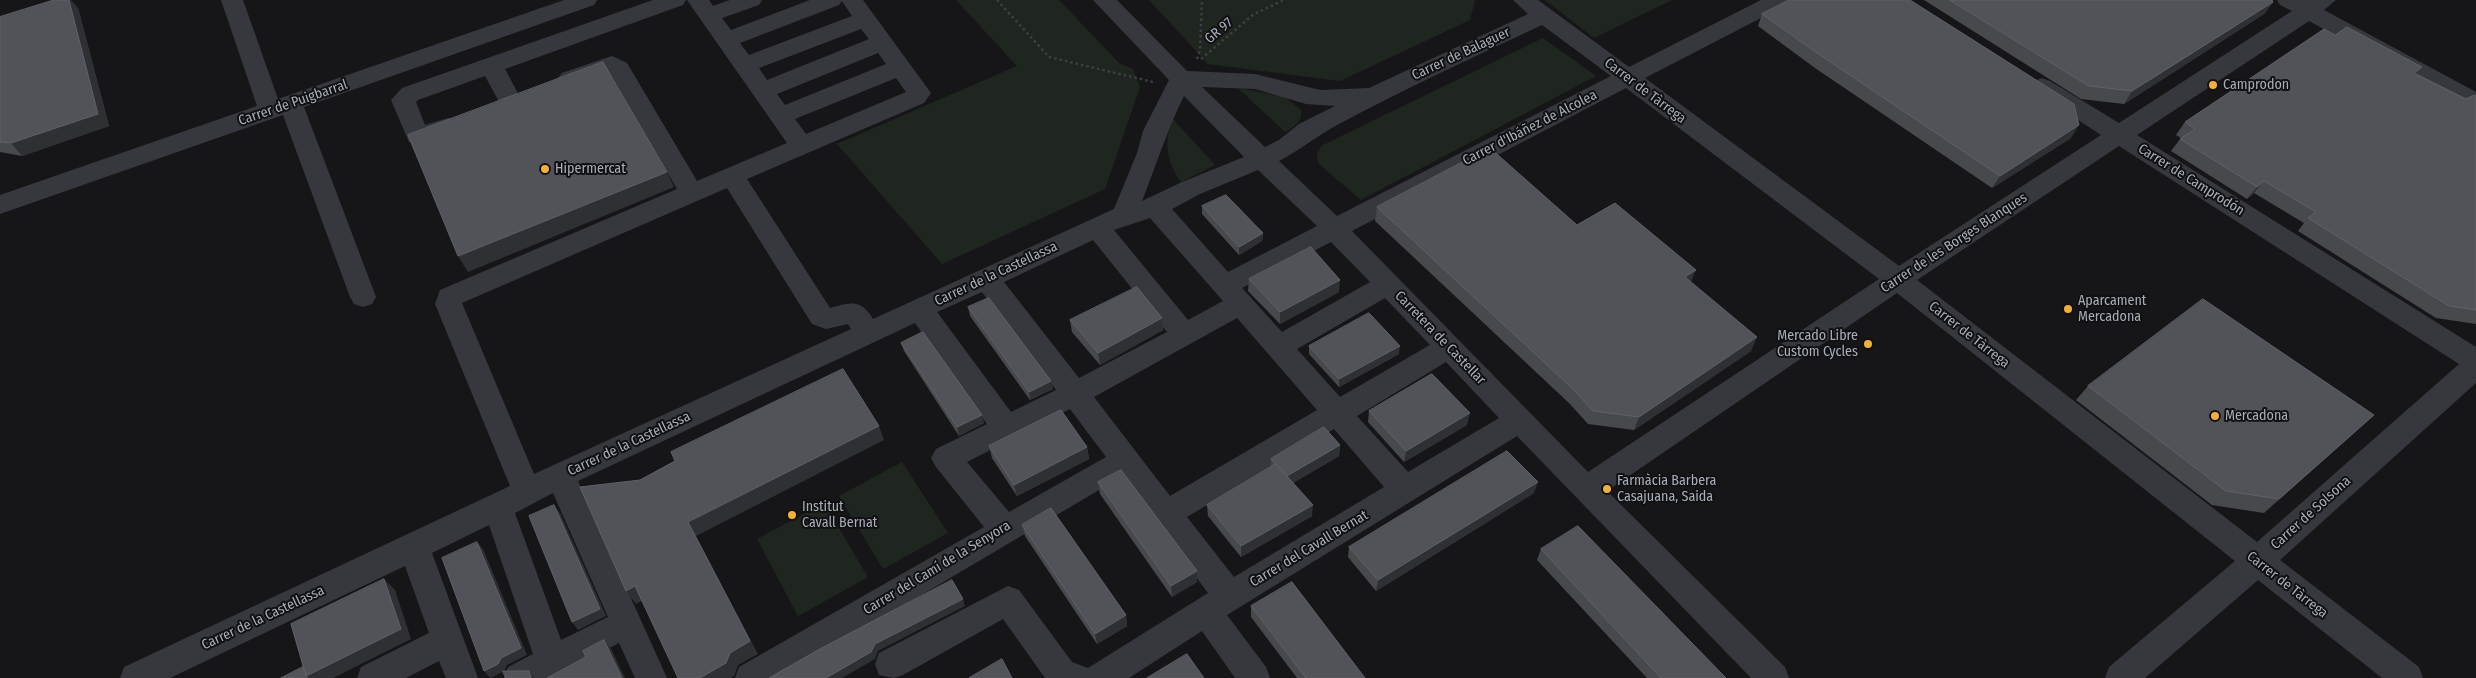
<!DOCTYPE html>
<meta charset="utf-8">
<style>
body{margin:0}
canvas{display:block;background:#161618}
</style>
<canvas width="2476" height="678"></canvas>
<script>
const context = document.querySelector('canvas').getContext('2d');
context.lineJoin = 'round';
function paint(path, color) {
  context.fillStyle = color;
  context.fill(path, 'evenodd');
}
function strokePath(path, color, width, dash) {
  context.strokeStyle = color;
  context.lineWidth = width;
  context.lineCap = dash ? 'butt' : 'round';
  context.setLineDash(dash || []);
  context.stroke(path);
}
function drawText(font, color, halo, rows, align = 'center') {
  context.font = font + ' "Fira Sans Condensed",sans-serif';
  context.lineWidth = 4;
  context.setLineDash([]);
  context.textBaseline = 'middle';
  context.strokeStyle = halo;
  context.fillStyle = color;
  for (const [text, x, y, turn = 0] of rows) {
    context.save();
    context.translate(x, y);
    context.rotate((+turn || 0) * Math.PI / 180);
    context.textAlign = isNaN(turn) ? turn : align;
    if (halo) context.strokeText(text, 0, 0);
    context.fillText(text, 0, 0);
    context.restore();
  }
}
paint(new Path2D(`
 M956,0H1059L1119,63L1133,69L1140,87L1105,189L942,264L837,144L1017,66Z
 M1149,0H1475L1470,20L1340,81L1208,64Z
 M1545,0H1672L1594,38Z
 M1543,38L1596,76L1361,200L1319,164C1316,156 1316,152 1323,145Z
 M1238,88L1285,97L1301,110C1303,122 1294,127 1285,132Z
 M1173,119L1215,165L1181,182C1167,163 1163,140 1173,119Z
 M902,462L948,533L883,569L839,496Z
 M824,503L868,577L798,616L757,539Z`), '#1e261f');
strokePath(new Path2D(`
 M997,0L1049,57L1153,82
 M1197,59L1200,50L1202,0
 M1201,59L1254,14L1284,0`), '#3d3f44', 2.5, [2.5, 3]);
paint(new Path2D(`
 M221,0H243L278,99L564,0H597L594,5L304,107L376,297L372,304L363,307L354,304L350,297L283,115L0,214V195L257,106Z
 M653,0H686L683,5L505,69L522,101L518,107L510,109L502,107L485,76L418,100L416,102L425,125L448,118L457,120L460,126L457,132L418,144L409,142L391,100L402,88Z
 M687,0H709L713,6L730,0H762L759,5L722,18L731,30L810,0H863L931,93L924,103L747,179L830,308C851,303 860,298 873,319L1114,209L1137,153L1143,131L1169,80L1093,0H1117L1187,71L1255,74L1320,90L1369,88L1528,14L1513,0H1538L1629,67L1761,0H1789L1786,5L1645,78L1899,266L2101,135L2034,91L2030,86L2034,81L2042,78L2050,81L2119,123L2292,11L2280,5L2277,0H2336L2324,10L2476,92V110L2468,108L2309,21L2137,135L2476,347V383L2280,560L2419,667L2423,678H2382L2258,580L2145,678H2105L2109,667L2235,561L1897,293L1607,491L1785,667L1789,678H1751L1517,436L1227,615L1266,667L1270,678H1235L1202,631L1129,678H1045L1003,619L903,675L894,678L879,675L875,664L879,653L1008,586L1019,590L1072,662L1088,668L1208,593L1121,477L781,678H735L739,667L984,527L936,467L931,458L936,449L987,424L915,323L578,481L667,678H635L619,643L552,678H504L508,667L533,654L489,525L432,553L478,678H446L439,661L406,678H357L361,667L429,633L405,566L170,678H120L124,667L510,486L435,304L440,290L677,189L610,73L570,86L562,83L558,78L562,73L612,56L627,63L697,181L787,143ZM842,1L852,16L749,55L740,43L839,5ZM1542,25L1611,76L1337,216L1279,161C1300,150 1317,136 1337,125C1404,89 1474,57 1542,25ZM861,29L869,39L767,80L759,68ZM878,53L886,64L785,105L777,94ZM896,78L906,92L806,134L795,119ZM1202,87L1255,89L1306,104L1335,106L1299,124L1279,140L1265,147ZM1626,88L1879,279L1588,472L1352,231ZM1184,96L1244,157L1182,182L1142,201C1156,166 1167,130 1184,96ZM2119,146L2459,364L2257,542L1917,280ZM1258,170L1317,226L1228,272L1172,209L1200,194ZM727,188L812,324L826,329L848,324L851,329L534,474L462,303ZM1150,218L1223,301L1188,320L1114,230ZM1093,240L1167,332L1079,378L1004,282ZM1331,242L1370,282L1282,332L1242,288ZM982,292L1056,390L1011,412L937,312ZM1385,298L1430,345L1340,397L1297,349ZM1237,318L1317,410L1170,496L1094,397ZM1446,362L1499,418L1408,472L1357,416ZM1070,409L1106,457L1009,512L967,462ZM1334,429L1384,487L1234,577L1187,517ZM553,493L608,617L561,640L515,513Z`), '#37383d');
paint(new Path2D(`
 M1924,0H2272L2273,2L2264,14L2124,104L2081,99Z
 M78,8L109,126L22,156L0,152V17Z
 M1762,14L2071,138L1992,188L1815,68L1758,26Z
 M2416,74L2466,99L2476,96V324L2436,318L2298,231L2304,223L2254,193L2247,199L2171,151L2181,138L2176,135L2185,122Z
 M1202,206L1263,233L1262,241L1239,255L1202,214Z
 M1377,207L1577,225L1691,282L1751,351L1634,430L1588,424L1570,404L1375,221Z
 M1249,279L1339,292L1280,324L1248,291Z
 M968,307L1053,389L1030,400L970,316Z
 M1162,318L1163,330L1100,365L1072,332L1070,320Z
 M901,343L984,423L959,436L904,351Z
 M1309,346L1399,354L1339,387L1309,354Z
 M2088,386L2358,429L2264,513L2212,505L2076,400Z
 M1369,411L1467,425L1404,462L1368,422Z
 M1340,445L1339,456L1293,483L1312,516L1241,557L1208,516L1207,505L1271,467V459Z
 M989,446L1087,447L1089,459L1017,496L992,458Z
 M1098,482L1197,582L1172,597L1100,494Z
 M1534,493L1376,591L1348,557L1349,547Z
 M1022,525L1126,615L1127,626L1097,644L1025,536Z
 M1541,549L1726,678H1647L1537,560Z
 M1251,606L1365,678H1297L1251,617Z`), '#47494d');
paint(new Path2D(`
 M69,0H71L78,8L109,126L22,156L11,143Z
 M2273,2L2264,14L2124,104L2132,91Z
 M2079,125L2071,138L1992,188L2000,176Z
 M667,172L674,187L468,272L458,256Z
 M2264,181L2254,193L2247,199L2257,187Z
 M1263,233L1262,241L1239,255V247Z
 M1696,270L1690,284L1685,277Z
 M1340,280L1339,292L1280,324V312Z
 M1162,318L1163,330L1100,365L1098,353Z
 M1757,337L1751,351L1634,430L1639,417Z
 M1400,346L1399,354L1339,387V379Z
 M1051,381L1053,389L1030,400L1029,392Z
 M1470,413L1467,425L1404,462L1406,451Z
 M982,415L984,423L959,436L957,427Z
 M2374,415L2358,429L2264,513L2279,499Z
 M879,426L884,440L696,536L758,654L738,665L734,676L730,678H700L730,653L688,522Z
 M1340,445L1339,456L1286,487V476Z
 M1087,447L1089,459L1017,496L1014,485Z
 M1538,482L1534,493L1376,591L1378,580Z
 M554,505L560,513L606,616L578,630L572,622Z
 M1313,505L1312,516L1241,557V546Z
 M477,542L483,549L527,655L507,665L504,671L491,678H490L484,671Z
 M1197,571V582L1172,597L1171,586Z
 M384,579L395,590L411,639L333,678H308L306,676Z
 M635,586L645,599L636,604L626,591Z
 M963,599L965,606L878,651L875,659L842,678H826L875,644Z
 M1126,615L1127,626L1097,644L1095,634Z
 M604,640L611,649L625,678H622Z
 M529,671L535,678H531Z`), '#2f3033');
const building = new Path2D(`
 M54,0H69L98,114L11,143L0,142V17Z
 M1789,0H1910L2074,104L2079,125L2000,176L1820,55L1762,14Z
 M1950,0H2272L2273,2L2132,91L2089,86Z
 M2347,27L2422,67L2414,73L2466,99L2474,95L2476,96V310L2449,306L2308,218L2316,212L2264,181L2257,187L2180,139L2195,129L2185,122L2324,29L2335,35Z
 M603,62L667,172L458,256L408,135Z
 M1490,148L1577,225L1615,203L1696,270L1685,277L1757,337L1639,417L1593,411L1574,390L1377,207Z
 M1226,195L1263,233L1239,247L1202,206Z
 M1311,247L1340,280L1280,312L1249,279Z
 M1137,287L1162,318L1098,353L1070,320Z
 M989,298L1051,381L1029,392L968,307Z
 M2203,299L2374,415L2279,499L2226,491L2088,386Z
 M1369,313L1400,346L1339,379L1309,346Z
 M923,332L982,415L957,427L901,343Z
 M843,369L879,426L688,522L750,641L730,653L726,663L700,678H678L635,586L626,591L580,487L640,480L675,461L671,452Z
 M1432,374L1470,413L1406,451L1369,411Z
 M1061,410L1087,447L1014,485L989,446Z
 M1324,427L1340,445L1287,476L1271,459Z
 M1507,451L1538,482L1378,580L1349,547Z
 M1276,464L1313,505L1241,546L1207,505Z
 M1121,470L1197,571L1171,586L1098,482Z
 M554,505L600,609L572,622L529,516Z
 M1051,508L1126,615L1095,634L1022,525Z
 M1578,526L1726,678H1661L1541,549Z
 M477,542L521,648L501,658L498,664L484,671L442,558Z
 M384,579L401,629L306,676L291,624Z
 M952,580L963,599L875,644L871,652L826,678H769L820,649Z
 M1292,582L1365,678H1306L1251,606Z
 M604,640L622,678H547L586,657L583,651Z
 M1187,654L1204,678H1147Z
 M1002,659L1012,678H969Z
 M303,667L306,676L308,678H281Z
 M503,671H529L531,678H506Z`);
paint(building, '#525359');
strokePath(building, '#5f6168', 1);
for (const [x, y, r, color] of [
 [2213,85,5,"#f2b134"],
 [545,169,5,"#f2b134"],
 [2068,309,5,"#f2b134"],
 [1868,344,5,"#f2b134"],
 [2215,416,5,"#f2b134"],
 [1607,489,5,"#f2b134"],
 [792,515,5,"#f2b134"]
]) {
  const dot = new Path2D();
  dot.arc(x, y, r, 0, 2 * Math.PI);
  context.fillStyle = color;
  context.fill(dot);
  strokePath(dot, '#111113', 2);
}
drawText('14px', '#a8adb8', '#111113', [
 ["GR 97",1219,31,-40],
 ["Carrer de Balaguer",1461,54,-25],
 ["Carrer de Tàrrega",1645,91,37],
 ["Carrer de Puigbarral",293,103,-19],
 ["Carrer d'Ibáñez de Alcolea",1530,128,-27],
 ["Carrer de Camprodón",2191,180,32],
 ["Carrer de les Borges Blanques",1954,243,-33],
 ["Carrer de la Castellassa",996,274,-25],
 ["Carrer de Tàrrega",1969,335,38],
 ["Carretera de Castellar",1440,338,46],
 ["Carrer de la Castellassa",629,444,-25],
 ["Carrer de Solsona",2311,513,-42],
 ["Carrer del Cavall Bernat",1309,549,-31],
 ["Carrer del Camí de la Senyora",937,568,-31],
 ["Carrer de Tàrrega",2287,585,38],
 ["Carrer de la Castellassa",263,618,-25]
]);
drawText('14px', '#a8adb8', '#111113', [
 ["Camprodon",2223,85],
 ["Hipermercat",555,169],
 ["Aparcament",2078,301],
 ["Mercadona",2078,317],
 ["Mercado Libre",1858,336,"right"],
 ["Custom Cycles",1858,352,"right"],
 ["Mercadona",2225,416],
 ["Farmàcia Barbera",1617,481],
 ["Casajuana, Saida",1617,497],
 ["Institut",802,507],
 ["Cavall Bernat",802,523]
], 'left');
</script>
